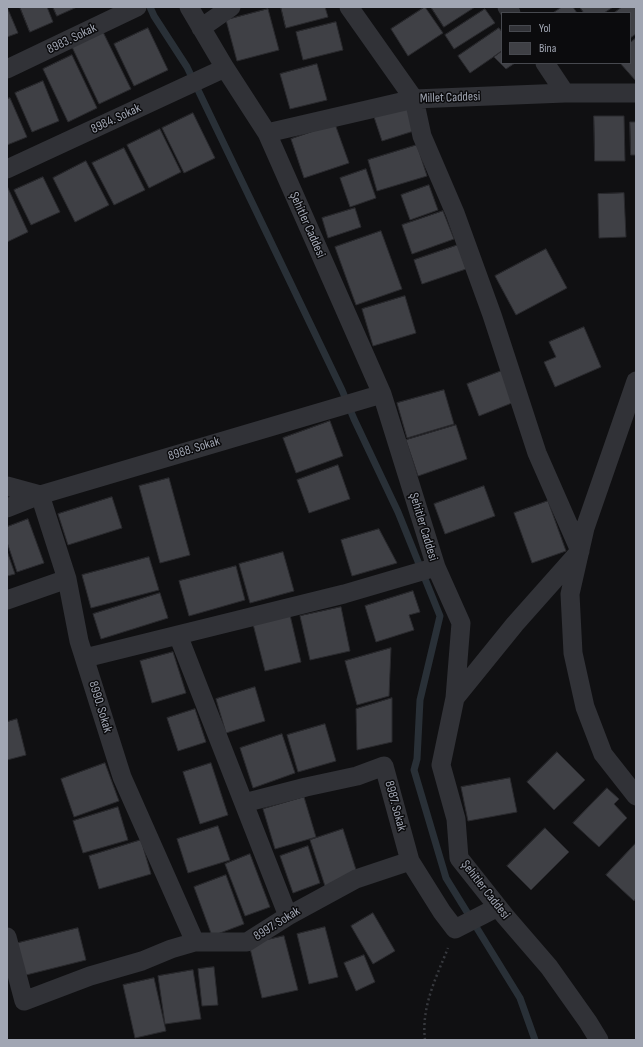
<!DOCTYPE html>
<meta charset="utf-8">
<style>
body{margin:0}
#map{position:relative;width:643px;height:1047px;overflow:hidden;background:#101012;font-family:"Sofia Sans Condensed",sans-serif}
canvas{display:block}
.frame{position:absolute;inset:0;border:8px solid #a1a6b3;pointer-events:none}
.legend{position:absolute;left:501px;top:12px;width:130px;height:52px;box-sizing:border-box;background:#0b0b0d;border:1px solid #47494f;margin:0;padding:5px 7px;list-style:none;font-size:12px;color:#a1a6b3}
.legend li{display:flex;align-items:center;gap:8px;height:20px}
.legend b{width:20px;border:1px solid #47494f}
</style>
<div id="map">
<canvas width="643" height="1047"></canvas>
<div class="frame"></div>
<ul class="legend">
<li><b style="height:5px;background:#313237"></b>Yol</li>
<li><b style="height:11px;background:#3f4045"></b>Bina</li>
</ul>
</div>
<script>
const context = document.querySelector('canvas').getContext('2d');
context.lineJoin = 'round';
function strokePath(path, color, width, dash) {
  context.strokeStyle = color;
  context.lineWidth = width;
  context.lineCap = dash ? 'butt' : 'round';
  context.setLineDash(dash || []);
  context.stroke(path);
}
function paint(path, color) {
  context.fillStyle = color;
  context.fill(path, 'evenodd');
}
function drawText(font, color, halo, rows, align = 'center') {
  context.font = font + ' "Sofia Sans Condensed",sans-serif';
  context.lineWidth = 3;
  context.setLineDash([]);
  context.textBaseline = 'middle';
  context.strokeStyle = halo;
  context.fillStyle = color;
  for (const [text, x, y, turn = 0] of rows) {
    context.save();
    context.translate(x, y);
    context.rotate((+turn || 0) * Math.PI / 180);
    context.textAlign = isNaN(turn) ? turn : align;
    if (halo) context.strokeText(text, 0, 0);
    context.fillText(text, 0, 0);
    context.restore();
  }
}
strokePath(new Path2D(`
 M150,7L154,16L187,67L342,390L354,419L398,512L440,616L420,700L417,759L414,770L446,878L520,998L535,1040`), '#293037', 7);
const building = new Path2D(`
 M7,7L18,33L7,37Z
 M20,7H47L53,22L30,32Z
 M53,7H77L57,16Z
 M281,7H325L328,17L286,28Z
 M425,7L443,33L408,56L391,29Z
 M431,7H475L444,27Z
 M562,7H573L577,13H553Z
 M580,7H613L604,13H584Z
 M622,7H636V34L630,38V13H614Z
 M268,9L279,50L237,61L226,20Z
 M485,9L495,23L454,49L445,35Z
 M336,22L343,50L303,60L296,32Z
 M148,28L168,70L134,86L114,44Z
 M499,28L502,32V51L470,73L458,56Z
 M103,32L131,89L99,104L72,47Z
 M636,38V79L635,80L620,63H630V43Z
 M502,51V63H515L506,69L494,57Z
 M72,55L97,108L68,122L43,69Z
 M317,64L327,100L290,109L280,74Z
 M43,81L59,121L32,132L15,93Z
 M10,98L27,137L7,145V99Z
 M409,105L417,130L382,141L374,117Z
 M193,113L215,158L184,173L162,128Z
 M594,116H624L625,161H595Z
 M630,122H636V155H631Z
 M335,124L349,163L304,178L291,139Z
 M160,129L181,172L149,188L127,145Z
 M417,145L427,176L377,191L368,160Z
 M124,148L145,190L114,205L92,163Z
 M86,161L109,205L75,222L53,178Z
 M366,169L376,198L350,207L340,178Z
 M43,177L60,212L31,225L14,190Z
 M429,185L438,210L410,220L401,195Z
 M8,188L28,232L7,242V189Z
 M624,193L626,237L599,238L598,194Z
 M355,208L361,227L328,238L322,218Z
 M443,211L454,239L412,254L402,225Z
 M381,231L402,289L356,305L335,247Z
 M458,245L466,269L422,284L414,260Z
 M546,249L567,288L516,315L495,276Z
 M405,296L416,333L373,346L362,309Z
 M584,327L601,367L555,387L544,362L556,357L549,342Z
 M504,370L517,401L479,416L467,384Z
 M444,390L454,424L407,438L397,403Z
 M330,421L343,456L296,473L283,438Z
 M456,425L467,459L418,476L406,440Z
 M338,465L350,499L309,513L297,480Z
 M169,478L190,555L160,563L139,486Z
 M484,486L495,516L445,534L434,504Z
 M112,497L122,528L68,545L58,514Z
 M548,501L566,551L532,563L514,513Z
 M28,519L44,563L17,572L7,542V527Z
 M379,529L397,563L352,576L341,540Z
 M7,551L15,574L7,576Z
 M283,552L294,591L250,603L239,564Z
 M149,557L159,590L91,608L82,575Z
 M236,566L245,600L189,616L179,581Z
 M413,591L420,612L409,615L414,630L376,642L365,606Z
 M160,593L168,618L101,639L93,614Z
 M341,607L350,651L310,660L300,616Z
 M290,615L301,662L265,671L253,624Z
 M391,648L389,696L357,705L345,661Z
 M173,652L186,693L152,703L140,661Z
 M255,687L265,721L226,733L216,699Z
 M392,698V742L357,750L356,709Z
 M195,709L206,742L178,751L167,718Z
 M17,719L26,755L7,760V722Z
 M325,724L336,761L298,772L287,735Z
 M282,734L295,773L253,788L240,748Z
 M557,752L585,780L554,810L527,782Z
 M105,763L119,801L74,817L61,779Z
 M211,763L228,815L200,824L183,772Z
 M510,778L517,812L468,821L461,787Z
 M607,788L619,799L614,804L627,818L599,847L573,823Z
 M304,797L316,837L275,849L263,809Z
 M118,807L128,840L83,853L73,821Z
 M218,826L230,860L188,873L177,839Z
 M545,828L569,852L531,890L507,866Z
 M343,829L358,876L325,886L310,840Z
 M141,840L151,874L99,889L89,856Z
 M636,843V898L634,901L606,875Z
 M308,846L320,883L293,893L280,856Z
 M250,854L270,907L245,916L225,864Z
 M226,875L244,924L212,936L194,887Z
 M373,913L395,951L373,964L351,926Z
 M325,927L338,977L309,984L297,934Z
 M78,928L86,960L22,976L14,944Z
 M284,936L298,990L262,998L249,944Z
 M364,955L375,982L356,991L344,963Z
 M214,967L218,1005L202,1006L198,969Z
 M193,970L201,1019L165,1024L158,976Z
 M154,978L166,1031L135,1038L123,985Z`);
paint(building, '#3f4045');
strokePath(building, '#2a2a2e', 1);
strokePath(new Path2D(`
 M425,1040C421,1007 436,978 448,948`), '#37393e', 2.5, [2, 3]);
strokePath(new Path2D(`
 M189,7L225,68L267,133L382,394L436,567L461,623L455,698L441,765L456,819L459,858L505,916L549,967L588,1022L599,1040
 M349,7L414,99L422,136L455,213L492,315L537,453L580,551
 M507,7L511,13
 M201,28L231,7
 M545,63L565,93
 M7,69L137,7
 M267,133L414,99L565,93H636
 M7,169L225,68
 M636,381L585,528L570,594L573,653L585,707L603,754L636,796
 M7,486L40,495L67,579L79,641L122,777L195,942
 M7,508L40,495L382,394
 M7,600L67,579
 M178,635L288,916
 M85,658L344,594L436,567
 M455,698L515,624L579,552
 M244,803L306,787L357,776L384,766L410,861L442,912L455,929L498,907
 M7,937L24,1001L90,976L142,961L171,949L195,942H247L288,916L356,879L410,861`), '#313237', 19);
drawText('13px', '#a1a6b3', '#0b0b0d', [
 ["8983. Sokak",72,39,-26],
 ["Millet Caddesi",450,98,-2],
 ["8984. Sokak",116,119,-25],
 ["Şehitler Caddesi",307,225,66],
 ["8988. Sokak",194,449,-17],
 ["Şehitler Caddesi",423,527,73],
 ["8990. Sokak",100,707,73],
 ["8987. Sokak",395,806,75],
 ["Şehitler Caddesi",485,890,52],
 ["8997. Sokak",277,924,-32]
]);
</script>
